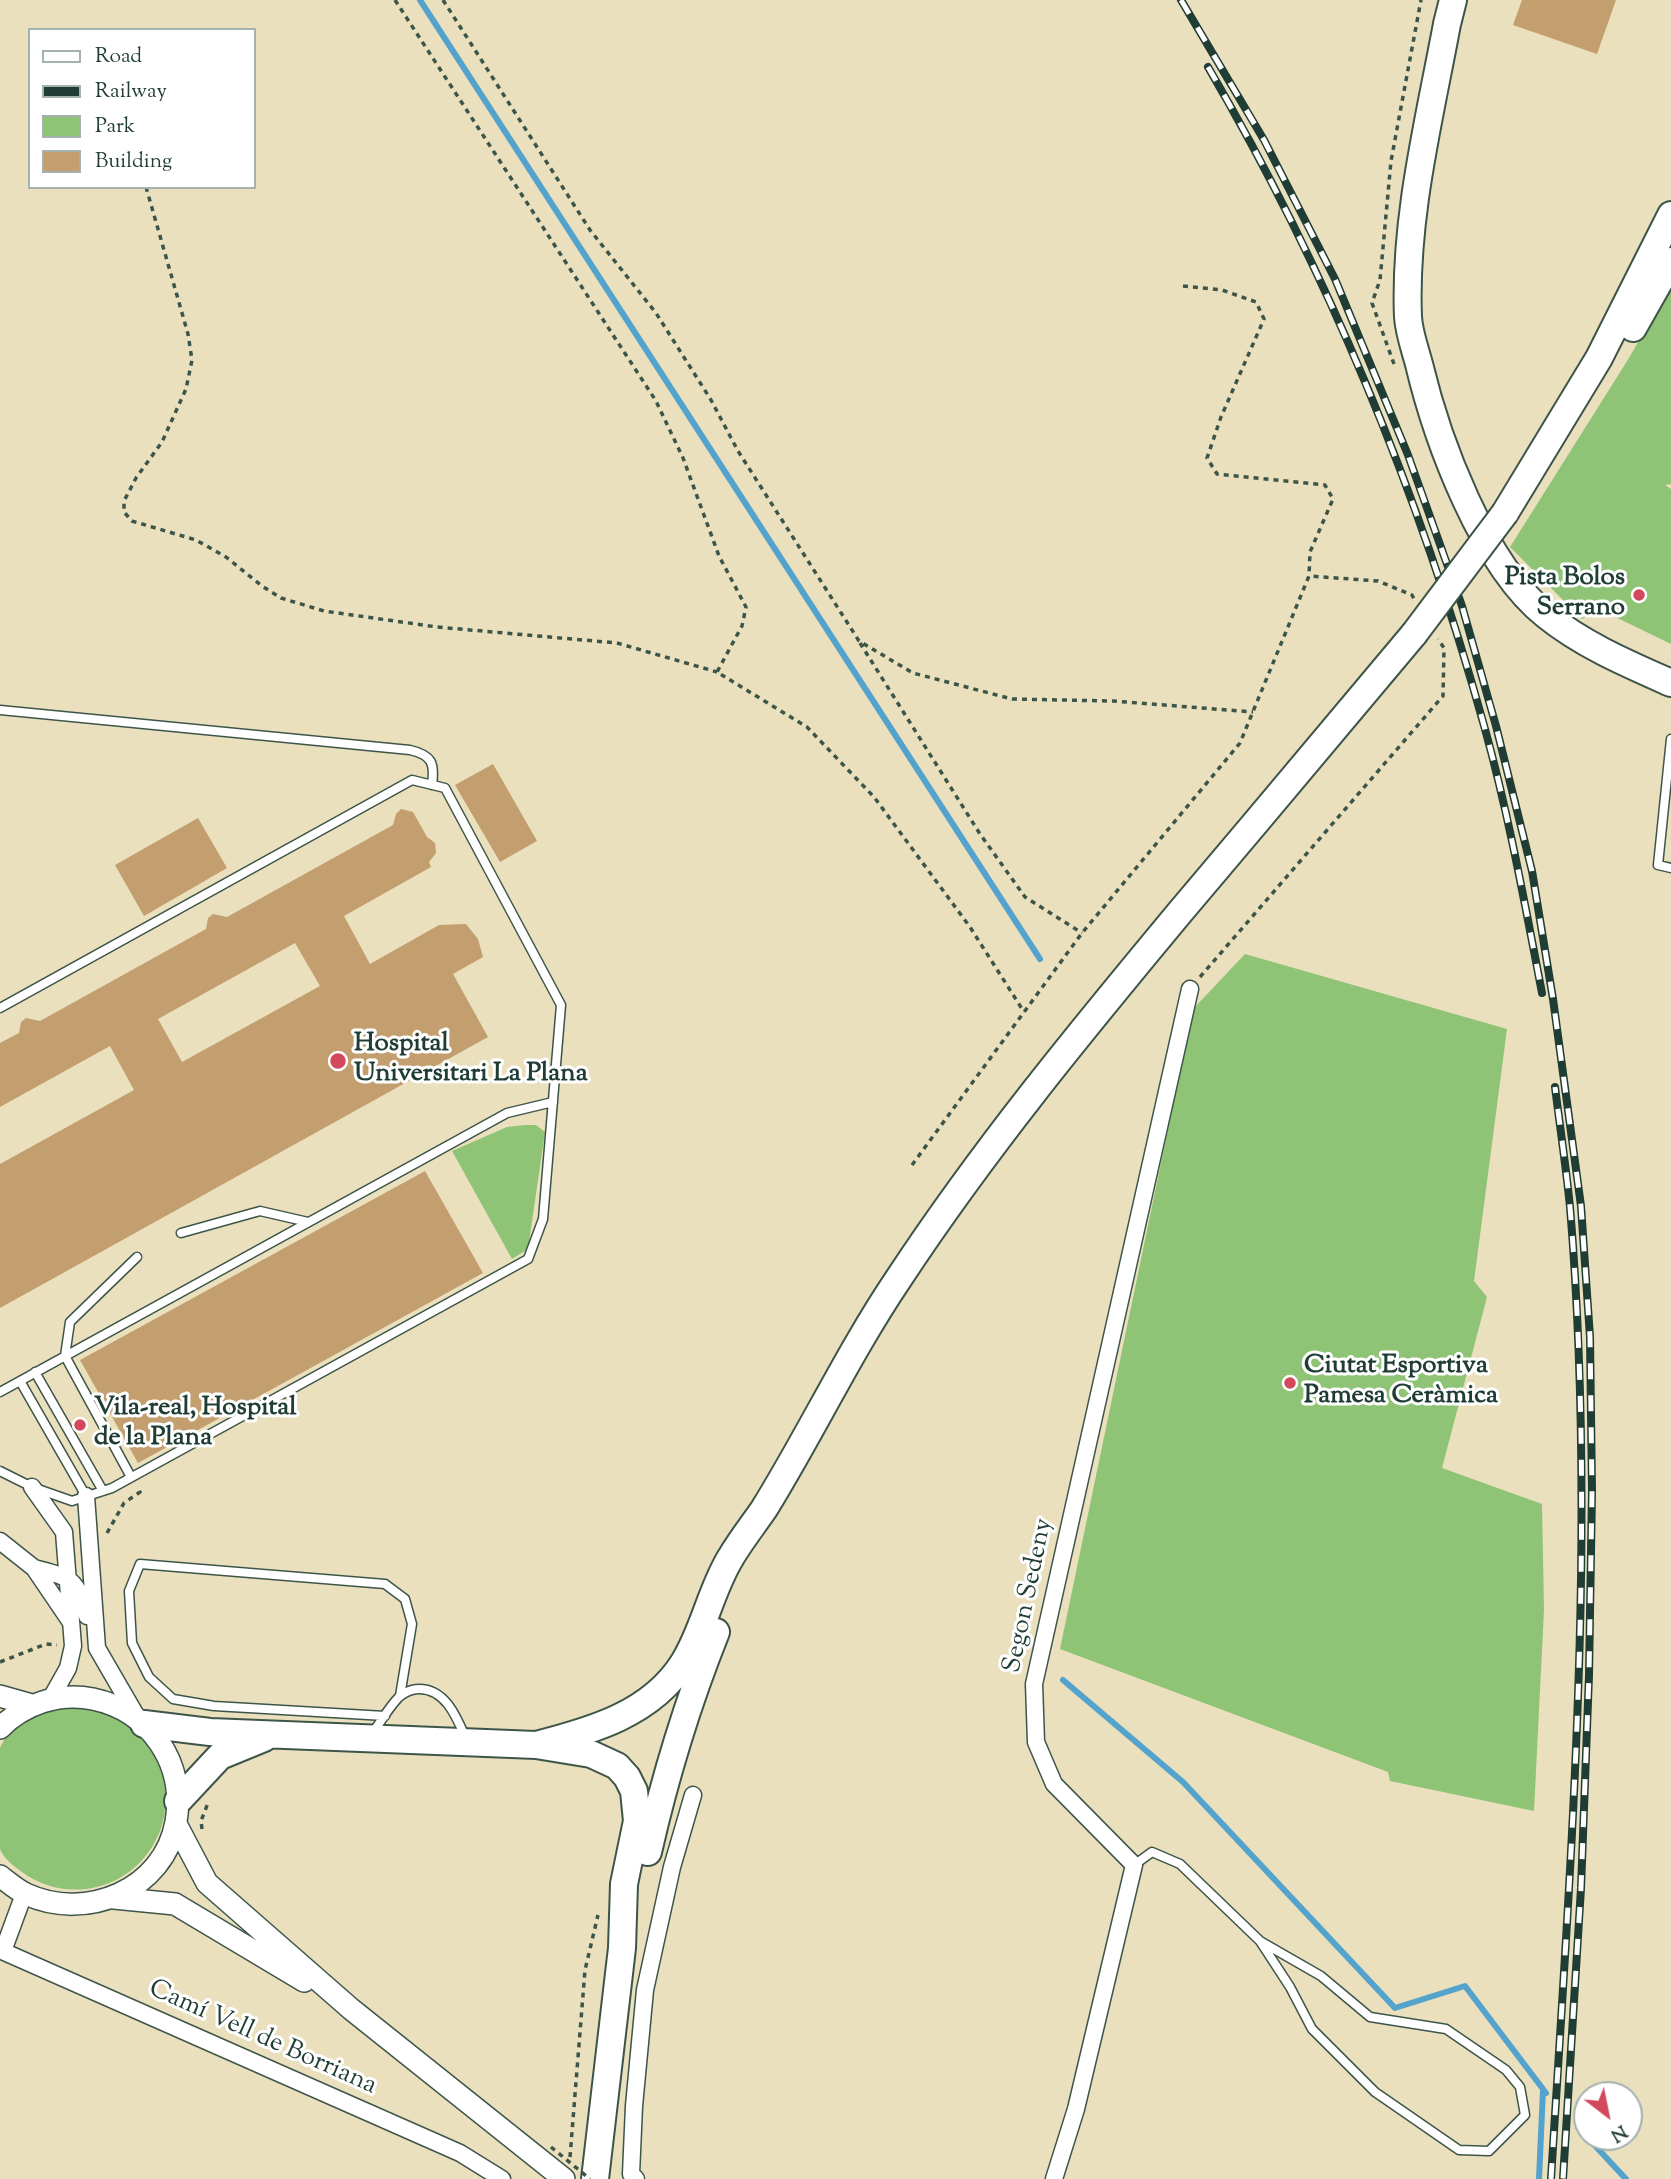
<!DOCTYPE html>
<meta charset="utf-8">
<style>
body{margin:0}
#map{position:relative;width:1671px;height:2179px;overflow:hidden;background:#eae0bd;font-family:"Sorts Mill Goudy",serif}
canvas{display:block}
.legend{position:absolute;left:28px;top:28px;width:228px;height:161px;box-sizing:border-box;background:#fff;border:2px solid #a5b1ae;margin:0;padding:9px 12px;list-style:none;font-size:21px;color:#1f3d34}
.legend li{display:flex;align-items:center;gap:14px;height:35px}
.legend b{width:35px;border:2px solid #a5b1ae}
.north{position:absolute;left:1573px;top:2081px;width:70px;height:70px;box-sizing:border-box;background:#fff;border:2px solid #a5b1ae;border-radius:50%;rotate:148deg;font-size:19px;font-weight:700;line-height:28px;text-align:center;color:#1f3d34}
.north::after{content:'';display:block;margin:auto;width:24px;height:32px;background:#d1495b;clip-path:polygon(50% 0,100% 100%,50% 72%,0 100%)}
</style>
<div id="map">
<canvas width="1671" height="2179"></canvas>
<ul class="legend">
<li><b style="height:9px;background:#fff"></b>Road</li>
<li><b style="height:9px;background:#1f3d34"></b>Railway</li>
<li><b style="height:19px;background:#8fc476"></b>Park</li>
<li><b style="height:19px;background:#c39e6f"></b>Building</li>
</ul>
<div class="north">N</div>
</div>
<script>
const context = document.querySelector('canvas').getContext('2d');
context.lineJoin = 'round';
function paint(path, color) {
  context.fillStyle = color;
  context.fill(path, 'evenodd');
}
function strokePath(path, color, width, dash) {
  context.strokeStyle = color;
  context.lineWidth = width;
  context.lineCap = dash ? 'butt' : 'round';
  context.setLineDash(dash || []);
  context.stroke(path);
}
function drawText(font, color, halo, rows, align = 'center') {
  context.font = font + ' "Sorts Mill Goudy",serif';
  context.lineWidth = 6;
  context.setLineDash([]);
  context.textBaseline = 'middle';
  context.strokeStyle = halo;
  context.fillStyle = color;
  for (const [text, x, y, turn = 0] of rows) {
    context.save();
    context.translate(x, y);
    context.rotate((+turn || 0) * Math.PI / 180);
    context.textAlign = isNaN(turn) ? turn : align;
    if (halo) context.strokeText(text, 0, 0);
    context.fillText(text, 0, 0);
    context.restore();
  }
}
paint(new Path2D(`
 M1671,285V484L1665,485L1671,489V644L1599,609L1582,619L1510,547L1629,358Z
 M1245,954L1507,1029L1474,1281L1487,1297L1442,1468L1542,1504L1544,1610L1534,1811L1390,1781L1388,1772L1060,1649L1193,1009Z
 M525,1125H536L545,1132L528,1249L512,1259L452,1151L507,1127Z
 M77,1707C91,1710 105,1713 118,1719C164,1743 180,1804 152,1847C124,1892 64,1903 22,1872C15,1867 3,1858 0,1849C0,1838 0,1814 0,1801C0,1788 0,1759 0,1748C11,1720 51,1709 77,1707Z`), '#8fc476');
strokePath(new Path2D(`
 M420,0L1040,959
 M1063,1680L1183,1782L1395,2008L1465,1986L1546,2093
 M1578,2127L1587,2137
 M1587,2137L1626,2179
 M1539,2179L1543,2090`), '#53a3cd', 6);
paint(new Path2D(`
 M1522,0H1616L1597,54L1513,25Z
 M493,764L537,841L500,862L455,785Z
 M401,809L413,812L427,837L435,843L436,853L429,862L431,867L344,916L370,964L439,925L466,924L478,939L483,957L453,974L488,1037L0,1308V1164L134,1090L110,1046L0,1107V1043L19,1033L21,1022L26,1018L40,1021L206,929L208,918L213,914L227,917L393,825L396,814ZM295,943L320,986L182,1062L158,1019Z
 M198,818L227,868L144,916L115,865Z
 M425,1171L483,1273L138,1463L80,1360Z`), '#c39e6f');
const service = new Path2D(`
 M0,710L410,750C432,755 435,763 432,785
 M1671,739L1658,865L1671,868
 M0,1008L412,780L445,788L561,1005L543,1219L528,1259L112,1488L72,1501L32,1487L0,1471
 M181,1233L260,1211L308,1222
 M35,1372L103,1491
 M20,1381L86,1496
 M0,1392L507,1113L553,1102
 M131,1477L65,1356L70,1322L137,1257
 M385,1716L214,1706L173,1699L149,1677L132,1643L129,1591L140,1564L385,1584L405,1599L412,1624L400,1696
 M372,1733C381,1722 389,1707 399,1697C405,1692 411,1689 419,1689C446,1689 457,1718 466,1739
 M1134,1865L1152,1852L1180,1864L1260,1941L1290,1987L1312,2029L1375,2092L1459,2150L1489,2151L1525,2115L1520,2087L1506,2070L1446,2029L1370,2017L1321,1976L1260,1941`);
const minor = new Path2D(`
 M32,1487L64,1532L73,1646L68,1668L50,1700
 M86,1496L97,1648L137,1717
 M0,1541L34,1568
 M70,1621L34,1568C71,1578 76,1577 87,1616
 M0,1950L460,2153L502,2179
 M3,1951L24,1894
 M636,2179L631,2174L634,2106L645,1990L672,1867L693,1795
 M1054,2179L1076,2109L1134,1865L1054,1784L1036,1742L1034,1684L1190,989`);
const secondary = new Path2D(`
 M0,1696L32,1705
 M0,1728C24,1704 59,1692 93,1699C150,1711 186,1763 176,1822C164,1890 86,1922 26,1894C17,1890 8,1882 0,1876
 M176,1824L207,1883L351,2009L564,2179
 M114,1898L175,1904L304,1981`);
const trunk = new Path2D(`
 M1453,0L1447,24C1429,121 1404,219 1408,317C1409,333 1415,349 1419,364C1437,440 1483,565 1546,615C1583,645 1628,664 1671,683
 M1633,328L1671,261
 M1505,513L1599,358L1671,215
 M144,1724L210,1732L536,1745L591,1754L617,1766L627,1777L634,1791L637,1821L624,1884L622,1948L595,2179
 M536,1745C591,1731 652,1714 684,1662C704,1630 711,1589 731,1557C741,1540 753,1525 764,1509C811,1433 849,1352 899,1278C984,1149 1082,1030 1181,911C1259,819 1336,727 1414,634
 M178,1801L220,1756L264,1738
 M648,1852C665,1777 688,1702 716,1632`);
strokePath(service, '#3d5549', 11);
strokePath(minor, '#3d5549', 19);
strokePath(secondary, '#3d5549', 24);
strokePath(trunk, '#3d5549', 30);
strokePath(new Path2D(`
 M395,0L656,401L683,458L719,556L746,607L742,626L717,672L807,727L874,797L970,927L1024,1012
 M443,0L590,230L656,313L711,400L738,451L859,641L913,673L1012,699L1113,701L1253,712
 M146,187L188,334L192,360L186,389L162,442L136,478L124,501V512L132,521L196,540L226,557L262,586L281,598L324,611L437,627L617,643L717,672
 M1183,286L1222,290L1256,302L1264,319L1221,417L1207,458L1217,474L1325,485L1333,499L1310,552L1309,576
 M1394,364L1372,303L1380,280L1391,161L1421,0
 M860,643L980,834L1025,897L1082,933
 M1200,977L1443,696L1444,648L1438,639
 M912,1165L1082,933L1240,743L1309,576L1378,581L1412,595L1414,599
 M107,1533L124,1503L140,1492L137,1488
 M0,1662L46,1644L57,1645
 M202,1829L201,1821L208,1803
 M570,2157L585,1970L598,1915`), '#3d5549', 3.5, [5, 5]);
strokePath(service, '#fff', 8);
strokePath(minor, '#fff', 16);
strokePath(secondary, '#fff', 21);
strokePath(trunk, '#fff', 26);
const rail = new Path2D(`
 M1181,0L1264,140L1335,279L1408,455L1462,606L1496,726L1532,871L1553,999L1581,1206L1590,1337L1592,1491L1589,1675L1581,1888L1563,2179
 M1208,67C1329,274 1421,498 1485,729C1509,816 1525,905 1542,993
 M1551,2179C1571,1856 1597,1530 1570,1207C1566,1167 1560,1127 1555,1087`);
strokePath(rail, '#1f3d34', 8);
strokePath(rail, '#fff', 5, [16]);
const trunkBridge = new Path2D(`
 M1414,634L1505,513`);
strokePath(trunkBridge, '#3d5549', 30, []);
strokePath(new Path2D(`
 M551,2147L590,2179`), '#3d5549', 3.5, [5, 5]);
strokePath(trunkBridge, '#fff', 26);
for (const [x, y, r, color] of [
 [1639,595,7,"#d1495b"],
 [338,1061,9,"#d1495b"],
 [1290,1383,7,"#d1495b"],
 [80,1425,7,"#d1495b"]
]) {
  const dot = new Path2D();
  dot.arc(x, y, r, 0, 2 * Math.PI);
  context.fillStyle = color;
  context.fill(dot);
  strokePath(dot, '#fff', 2.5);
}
drawText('bold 26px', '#1f3d34', '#fff', [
 ["Pista Bolos",1625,580,"right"],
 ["Serrano",1625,610,"right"],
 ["Hospital",354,1046],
 ["Universitari La Plana",354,1076],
 ["Ciutat Esportiva",1304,1368],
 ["Pamesa Ceràmica",1304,1398],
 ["Vila-real, Hospital",94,1410],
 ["de la Plana",94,1440]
], 'left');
drawText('26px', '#1f3d34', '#fff', [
 ["Segon Sedeny",1030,1596,-78],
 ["Camí Vell de Borriana",262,2039,24]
]);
</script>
